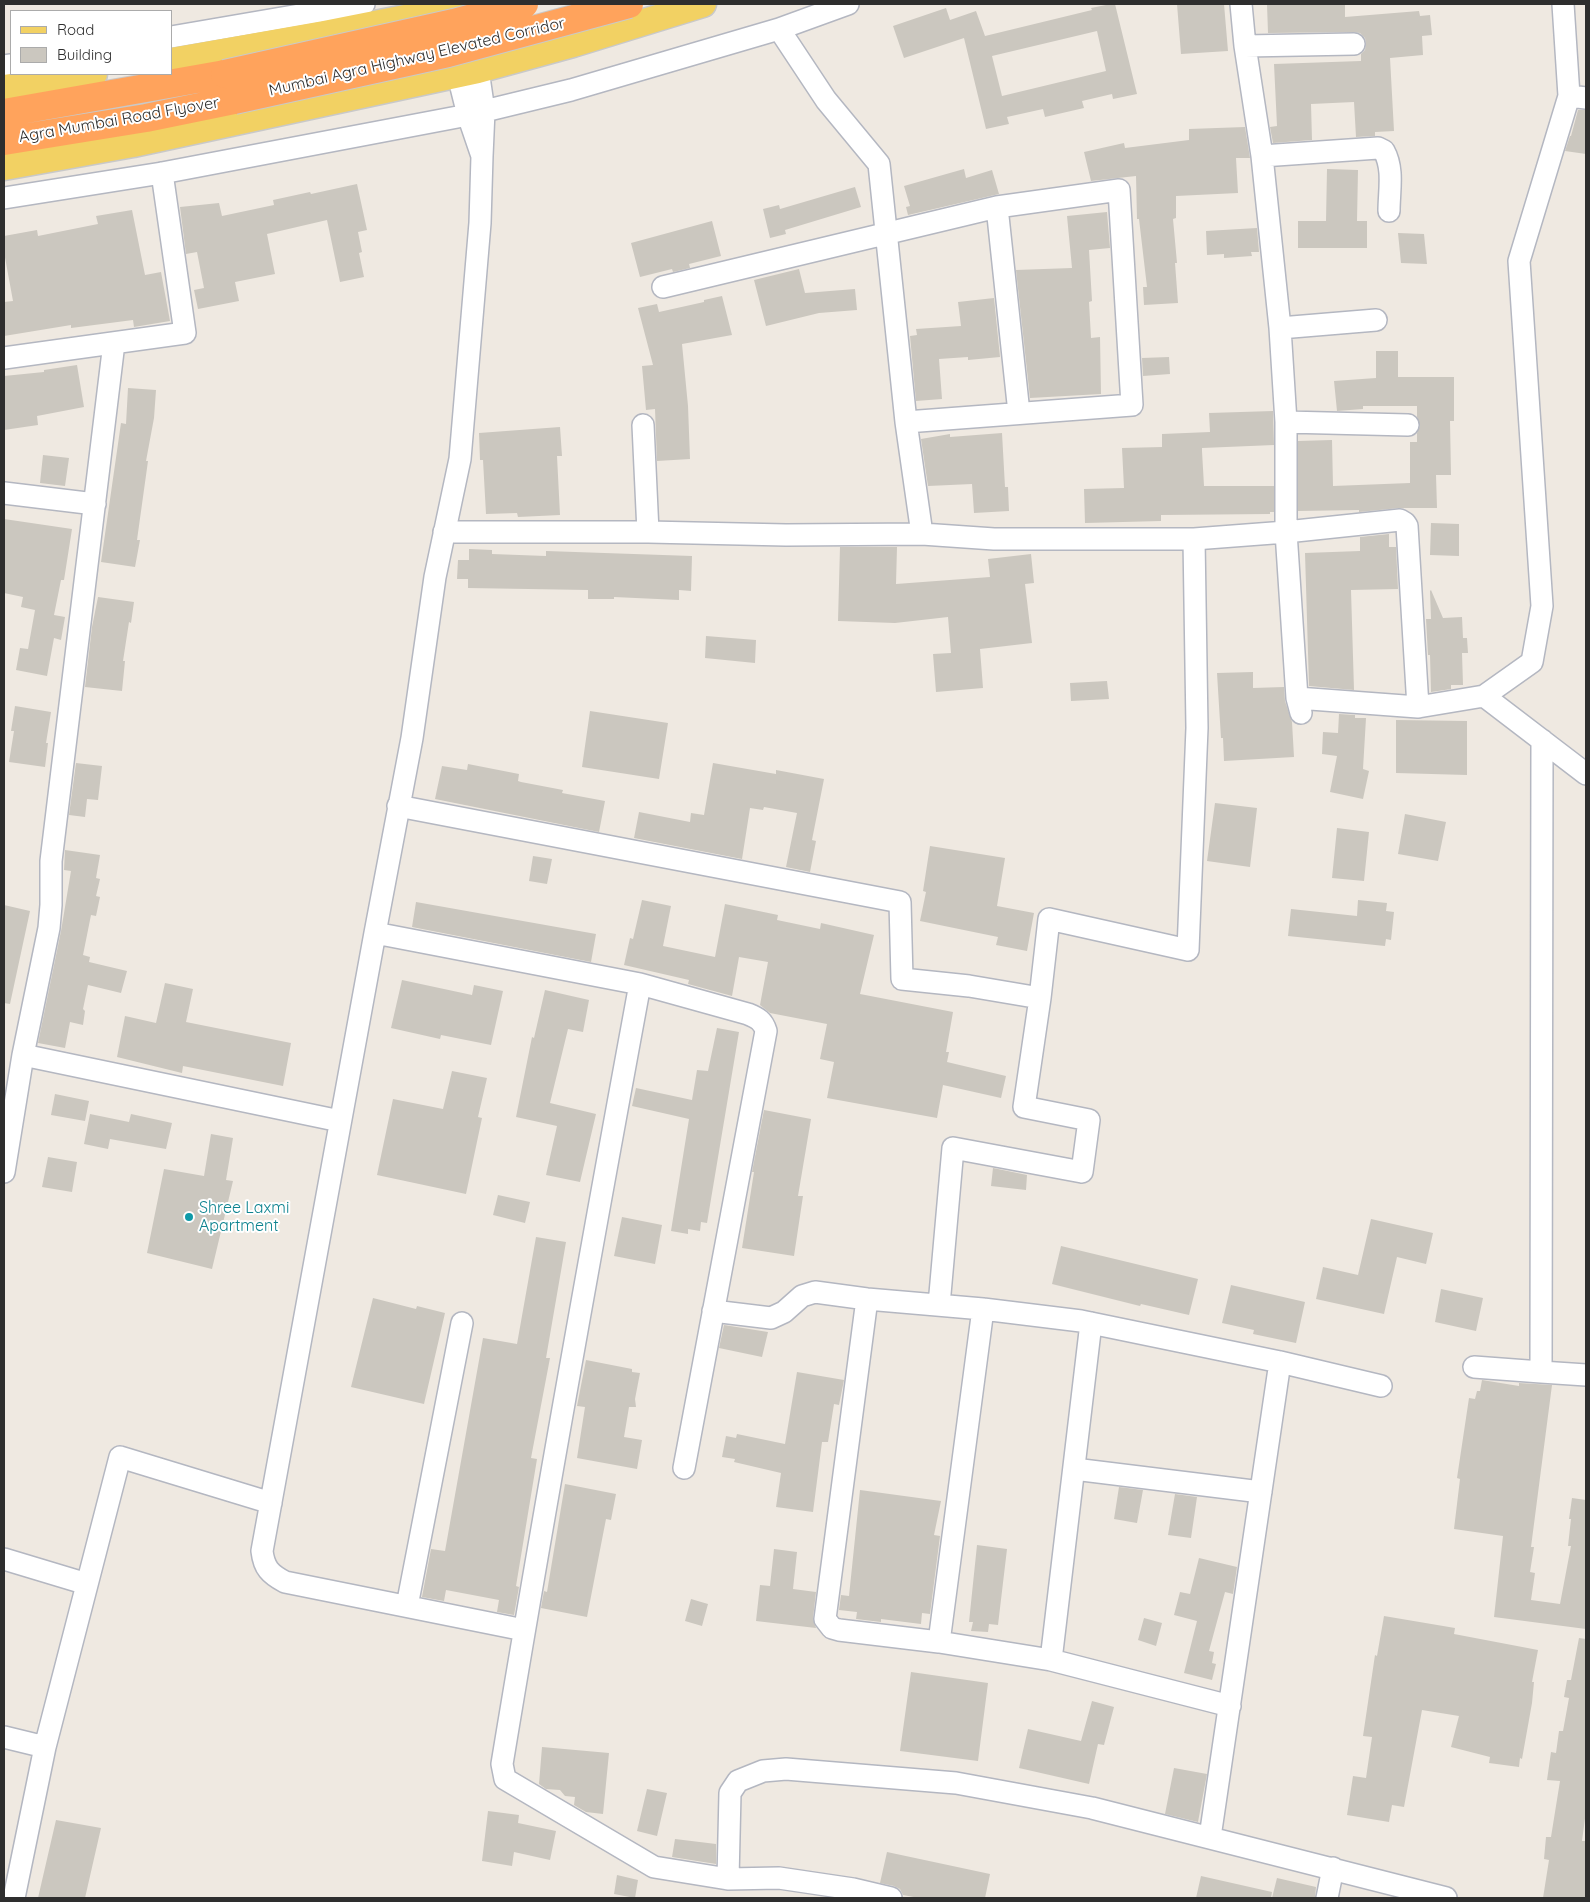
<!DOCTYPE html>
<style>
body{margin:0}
#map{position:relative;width:1590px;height:1902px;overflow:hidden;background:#efe9e1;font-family:Quicksand,sans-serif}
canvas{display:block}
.frame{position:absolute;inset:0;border:5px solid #2e2e2e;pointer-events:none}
.legend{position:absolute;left:10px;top:10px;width:162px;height:65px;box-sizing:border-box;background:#fff;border:1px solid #ababab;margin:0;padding:6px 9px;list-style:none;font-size:15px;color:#2e2e2e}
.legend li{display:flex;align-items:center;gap:10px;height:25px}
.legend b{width:25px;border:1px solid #ababab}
</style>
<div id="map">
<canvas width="1590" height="1902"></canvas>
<div class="frame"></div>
<ul class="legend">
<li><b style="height:6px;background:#f2d163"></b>Road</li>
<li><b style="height:14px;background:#cbc7bf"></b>Building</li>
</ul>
</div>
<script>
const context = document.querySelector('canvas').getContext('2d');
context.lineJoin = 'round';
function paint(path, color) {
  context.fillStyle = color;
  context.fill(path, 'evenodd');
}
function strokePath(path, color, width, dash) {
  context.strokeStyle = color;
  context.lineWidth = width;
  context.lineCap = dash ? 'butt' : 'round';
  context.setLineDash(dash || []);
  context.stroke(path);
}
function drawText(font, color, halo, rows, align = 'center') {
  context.font = font + ' Quicksand,sans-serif';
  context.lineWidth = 4;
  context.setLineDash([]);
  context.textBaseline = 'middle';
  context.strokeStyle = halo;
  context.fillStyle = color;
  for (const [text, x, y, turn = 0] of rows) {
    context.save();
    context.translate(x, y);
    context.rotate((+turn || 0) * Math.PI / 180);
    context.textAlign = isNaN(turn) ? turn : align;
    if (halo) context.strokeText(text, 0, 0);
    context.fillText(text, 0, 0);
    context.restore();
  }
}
paint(new Path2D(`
 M1111,4H1115L1137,94L1113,99L1112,94L1082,101L1084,108L1045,117L1043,109L1007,117L1009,124L986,129L964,38L904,58L893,26L946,8L950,20L976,11L985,36L1092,10L1091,8ZM1097,31L1106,71L1002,96L992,56Z
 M1177,4H1224L1228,51L1181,54Z
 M1267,4H1345V17L1419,11L1420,16L1430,15L1432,35L1422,36L1423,55L1390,58L1394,131L1375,132V136L1356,137L1354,102L1311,104L1312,140L1273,143L1270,127L1277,126L1274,64L1361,61V54L1365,50L1366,43L1365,38L1360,33L1354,32L1268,33Z
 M1578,110H1586V154L1565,151L1570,136H1571Z
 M1245,127L1250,158H1236L1238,193L1176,196V218L1173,219L1177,263H1175L1178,303L1144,305L1143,287H1147L1139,219H1137L1136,176L1091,181L1084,152L1124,143L1125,148L1189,140V129Z
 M964,169L966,178L992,170L999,194L908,215L906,207L910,206L904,186Z
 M1327,169L1358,170L1357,221H1367V248H1298V221H1326Z
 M357,184L367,230L358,232L362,252L359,253L364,277L340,282L327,220L267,234L275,274L235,282L239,301L198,309L194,290L204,288L197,252L186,254L180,207L219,203L222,216L274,205L273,200L310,192L311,194Z
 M855,187L861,207L785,230L786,234L770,238L763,209L779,205L780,209Z
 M132,210L145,275L161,272L170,321L134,327L133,320L71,328V325L4,336V302L13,301L4,252V236L37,230L38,236L98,224L96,216Z
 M1107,212L1110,248L1089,250L1092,301L1089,302L1091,338L1100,337L1101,394L1030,398L1016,270L1072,268L1067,216Z
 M712,221L721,256L689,264L690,268L673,272L672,269L640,277L631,243Z
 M1257,228L1259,252H1251L1252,256L1224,258V254L1207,255L1206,231Z
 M1398,233L1424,234L1427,264L1401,263Z
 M799,269L805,293L855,289L857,310L819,313L766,326L754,280Z
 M722,296L732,335L682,344L688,406L690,459L657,461L655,409L646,410L642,366L653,365L638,308L657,304L659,312L704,302V300Z
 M994,298L1000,357L968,360V357L939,359L942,399L916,401L910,336L917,335L916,329L961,326L958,302Z
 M1376,351H1398V377H1454V421H1450L1451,475H1436L1437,508H1399L1359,512V510L1298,511V441L1332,440L1333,486L1410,483V442H1417V433L1420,426L1417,417V406H1363V409L1337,411L1334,381L1376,378Z
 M1169,357L1170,374L1143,376L1142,358Z
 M77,365L84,407L37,416L38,425L4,430V376L44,372V370Z
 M128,388L156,390L154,418L146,461H148L137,540H140L135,567L101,562L121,423L126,424Z
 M1273,411L1274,445L1202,448V451L1204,486H1274V512H1270V514L1161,515V521L1085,523L1084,489L1124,488L1122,448L1162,447V434L1210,432L1209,413Z
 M560,427L562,456H557L560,515L518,517L517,513L486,514L483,460H480L479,433Z
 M1002,433L1005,487H1008L1009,511L974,513L972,484L928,486L921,439L950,434V437Z
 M43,455L69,458L65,486L40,483Z
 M4,519L72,529L64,580H61L54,615L65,617L61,640L54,638L47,676L16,670L20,648L28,649L35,610L21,607L23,597L4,593Z
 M1431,523L1459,524V556L1430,555Z
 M1389,534V547H1396L1398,589L1351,590L1354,690L1309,686L1305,553L1360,551V537Z
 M840,547H897L896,584L990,577L988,559L1031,554L1034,583L1025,584L1032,643L980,649L983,688L936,692L933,654L951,653L948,617L895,623L838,621Z
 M469,549L492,550V554L546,556V551L692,556L691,591L679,590V600L614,597V599H588V590L468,588V579H457L458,560H469Z
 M1431,590L1443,618L1462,617L1463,638H1467L1468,653H1462L1463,685H1451V689L1431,692L1430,655H1428L1426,619H1431L1430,591Z
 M98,597L134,602L131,623L129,622L123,661H125L122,691L85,687L92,627Z
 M706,636L756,640L755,663L705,658Z
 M1253,672V688L1284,687L1285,701L1292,722L1294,757L1224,761L1223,738H1221L1217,673Z
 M1107,681L1109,699L1071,701L1070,683Z
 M15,706L51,712L46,743H48L45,767L9,762L14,731H11Z
 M590,711L668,723L659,779L582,767Z
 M1339,714L1355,715V718H1366L1363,769L1369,771L1363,799L1330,792L1337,756L1322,754L1323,732L1338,733Z
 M1396,720L1467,721V775L1396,773Z
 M76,763L102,766L98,800L87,799L85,817L69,815Z
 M713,763L776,774V770L824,779L812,840L816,841L810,872L786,867L797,813L764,807L763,810L750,808L742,859L634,838L639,812L690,822L691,813L704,815Z
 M468,764L519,774L518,781L521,782L563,790L562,793L605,801L599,832L435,799L442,766L467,770Z
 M1215,803L1257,808L1250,867L1207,861Z
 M1405,814L1446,822L1438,861L1398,854Z
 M1337,828L1369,832L1364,881L1332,878Z
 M930,846L1005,858L997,906L1034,913L1027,951L996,945L998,937L920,921L926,892L923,891Z
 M65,850L100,855L96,878L100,879L96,896L100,897L96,916L91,915L83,955L90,957L89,962L127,971L121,993L88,985L83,1009L85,1011L83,1025L70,1022L65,1048L38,1043L61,931L71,871L64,870Z
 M533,856L552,859L547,884L529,881Z
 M642,900L671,906L663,946L715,957L725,904L778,915L777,920L820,929L821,923L874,935L860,994L953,1012L946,1052H949L947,1062L1006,1076L1001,1098L943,1085L937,1118L827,1098L834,1062L820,1059L827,1024L770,1013L760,1005L768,962L739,957L732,996L688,984L689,980L624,965L630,938L633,939Z
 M1358,900L1387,903L1386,911L1394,912L1391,940L1386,939L1385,946L1288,936L1291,909L1357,916Z
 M416,902L596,934L591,962L412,927Z
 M4,905L30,911L10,1004L4,1003Z
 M402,980L472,995L474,985L503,991L491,1045L441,1035L440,1039L391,1028Z
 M165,983L193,989L186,1022L291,1043L283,1086L183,1066L182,1073L117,1057L125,1016L156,1023Z
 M545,990L589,1000L583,1032L568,1029L550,1103L596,1114L580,1182L546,1175L557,1126L516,1117L532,1037L534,1038Z
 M717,1028L739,1032L707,1223L701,1222L700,1231L688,1229V1234L671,1231L689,1119L632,1106L636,1088L692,1100L697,1070L708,1071Z
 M452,1071L487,1078L478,1117L482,1118L466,1194L377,1175L393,1099L443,1109Z
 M55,1094L89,1101L85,1121L51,1115Z
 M764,1110L811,1119L798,1196H803L794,1256L742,1248L754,1172H752Z
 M90,1114L129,1122L131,1114L172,1123L166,1149L110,1139L108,1149L84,1144Z
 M211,1134L233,1138L226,1180L233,1181L212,1269L147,1253L164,1169L204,1176Z
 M48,1157L77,1162L72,1192L42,1187Z
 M993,1168L1027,1175L1026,1190L991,1186Z
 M498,1195L530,1202L525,1223L493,1215Z
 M622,1217L662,1225L655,1264L614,1256Z
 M1371,1219L1433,1233L1426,1264L1397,1257L1384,1314L1316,1299L1323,1267L1358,1275Z
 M536,1237L566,1242L546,1358H550L531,1458L537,1459L516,1586L519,1587L514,1615L497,1612L499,1600L446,1590L444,1601L422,1597L431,1549L445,1551L483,1338L517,1344Z
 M1061,1246L1198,1279L1189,1315L1141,1304L1140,1306L1052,1284Z
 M1231,1285L1305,1302L1296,1343L1253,1334L1254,1330L1222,1323Z
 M1441,1289L1483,1298L1476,1331L1435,1322Z
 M373,1298L416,1309L417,1306L445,1313L424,1404L351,1387Z
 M724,1325L768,1332L762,1357L719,1348Z
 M586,1360L632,1369V1372L640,1373L635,1399L636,1407H629L624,1437L642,1440L637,1469L577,1458L585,1407L577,1406Z
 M797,1372L844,1380L839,1405L834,1404L828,1442H822L813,1512L776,1507L781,1473L734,1462L735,1459L722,1457L726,1436L736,1438L737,1434L785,1444Z
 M1482,1380L1519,1386V1383L1552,1385L1531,1547H1534L1530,1572L1535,1573L1531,1600L1560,1604L1571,1546H1568L1571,1519H1569L1572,1498L1586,1500V1629L1494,1617L1503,1536L1454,1529L1460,1479L1457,1478L1469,1398L1475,1399L1477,1391H1480Z
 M565,1484L616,1494L611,1520L606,1519L587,1617L541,1608L544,1591L547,1592Z
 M1119,1487L1143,1490L1137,1523L1114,1519Z
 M860,1490L941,1501L934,1535L940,1536L930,1614L922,1613L921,1624L881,1619V1622L856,1619L857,1612L839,1610L841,1595L849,1596Z
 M1175,1494L1197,1497L1191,1538L1168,1535Z
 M977,1545L1007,1549L998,1625L989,1624L988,1632L971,1631L973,1622H969Z
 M774,1549L797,1552L793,1589L816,1592L813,1618L816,1628L756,1621L760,1585L770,1586Z
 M1199,1558L1237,1567L1233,1594L1225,1592L1209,1651L1214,1652L1212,1663L1216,1664L1212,1680L1184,1673L1197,1621L1174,1615L1180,1592L1190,1594Z
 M691,1599L708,1604L702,1626L685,1621Z
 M1384,1616L1455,1628L1454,1634L1538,1650L1532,1682H1534L1532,1703L1522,1759L1520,1758L1519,1767L1489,1763L1490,1757L1451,1747L1459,1716L1422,1710L1404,1807L1392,1805L1389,1822L1347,1815L1353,1776L1366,1778L1372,1737L1363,1736L1375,1655L1377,1656Z
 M1144,1618L1162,1623L1156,1646L1138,1640Z
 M1579,1638L1586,1639V1811L1582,1841H1586V1898H1543L1549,1860L1544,1859L1546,1837H1551L1560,1781L1547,1780L1551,1752L1556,1753L1559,1731H1563L1569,1698L1564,1697L1567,1680H1571Z
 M911,1672L988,1683L978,1761L900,1751Z
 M1092,1701L1114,1707L1104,1745L1098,1744L1089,1784L1019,1768L1028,1729L1081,1741Z
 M542,1747L609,1753L603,1814L586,1812L574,1805L575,1797L565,1796L560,1790L546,1789L539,1784Z
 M1174,1768L1207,1774L1198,1822L1165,1814Z
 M647,1789L667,1793L657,1836L637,1831Z
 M488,1811L519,1815L518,1823L556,1831L550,1860L514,1852L512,1866L482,1861Z
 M56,1820L101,1828L85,1898H38Z
 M675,1839L716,1844V1864L672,1857Z
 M887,1852L990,1874L985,1898H919L903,1895L900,1889L894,1886L880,1883Z
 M617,1875L638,1880L635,1898L614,1894Z
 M1201,1876L1272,1892L1271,1898H1196Z
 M1277,1878L1316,1887L1315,1898H1272Z`), '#cbc7bf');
const minor = new Path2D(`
 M1241,4L1245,46L1262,156L1280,328L1286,422V532L1297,698L1301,713
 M1563,4L1569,96L1586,98
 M779,29L826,100L879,164L906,422L922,534
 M171,37L364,4
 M1245,46L1354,44
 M4,66L11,65
 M458,75L468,115L482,156L484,111L478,70
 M482,156L480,223L460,459L435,577L412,738L375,933L262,1551C264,1568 270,1574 285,1582L524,1630
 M1262,156L1378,148L1384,151C1394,169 1389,191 1389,211
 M4,198L162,173L468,115L571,90L779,29L848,4
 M997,207L1019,413
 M663,287L997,207L1119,190L1132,405L906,422
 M1280,328L1376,320
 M4,358L185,333L162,173
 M1286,422L1408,425
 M643,425L648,532
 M4,493L95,504
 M444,532H648L786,535L922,534L994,539H1194L1286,532L1400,520L1405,523L1407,526L1418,707
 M1484,696L1586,774
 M1297,698L1418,707L1484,696L1532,662L1542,606L1519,261L1569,96
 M1542,740L1541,1372L1586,1375
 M398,806L900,902L902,979L969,986L1040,998L1024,1107L1089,1120L1082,1172L953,1148L939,1305
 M375,933L640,984L748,1014C758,1018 763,1021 766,1031L684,1468
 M640,984C592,1244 545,1504 502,1764L505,1779L654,1867L728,1879L779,1878L853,1889L891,1898
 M1040,998L1049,919L1188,950L1197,728L1194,539
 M23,1055L340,1121
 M4,1172L23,1055L49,928L51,905V861L114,343
 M867,1299L825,1619L832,1628L839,1630L939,1642L1051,1660
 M713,1311L771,1318L784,1312L802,1296L815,1292L867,1299L983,1309L1081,1321L1280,1362L1381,1386
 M1091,1323L1051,1660L1230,1706
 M1474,1367L1541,1372
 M1074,1469L1261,1492
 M4,1559L87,1584
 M407,1606L462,1323
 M939,1642L983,1309
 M4,1737L45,1747
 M1210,1837L1280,1362
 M728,1879L730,1793L738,1781L763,1771L786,1769L956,1783L1092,1808L1446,1898
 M14,1898L45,1747L120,1457L271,1503
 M1327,1898L1333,1868`);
const major = new Path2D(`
 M171,61L324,34L476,4
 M4,88L94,74
 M4,167L133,144L478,70L573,44L703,4`);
const highway = new Path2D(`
 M4,113L225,74
 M4,141L146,118L234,100`);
strokePath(minor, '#b4b7c1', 24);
strokePath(major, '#c9c9c9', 29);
strokePath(highway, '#c9c9c9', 30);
strokePath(minor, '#fff', 21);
strokePath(major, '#f2d163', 26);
strokePath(highway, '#ffa35c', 28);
const highwayBridge = new Path2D(`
 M225,74L454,23L524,4
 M234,100L448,53L629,4`);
strokePath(highwayBridge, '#c9c9c9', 30, []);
strokePath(highwayBridge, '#ffa35c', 28);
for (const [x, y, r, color] of [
 [189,1217,5,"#0f9aa8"]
]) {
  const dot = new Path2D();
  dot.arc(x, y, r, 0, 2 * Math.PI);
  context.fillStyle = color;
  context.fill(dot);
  strokePath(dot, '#fff', 2);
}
drawText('16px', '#2e2e2e', '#fff', [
 ["Mumbai Agra Highway Elevated Corridor",417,57,-13],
 ["Agra Mumbai Road Flyover",119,120,-10]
]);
drawText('16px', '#0d838f', '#fff', [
 ["Shree Laxmi",199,1208],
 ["Apartment",199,1226]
], 'left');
</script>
